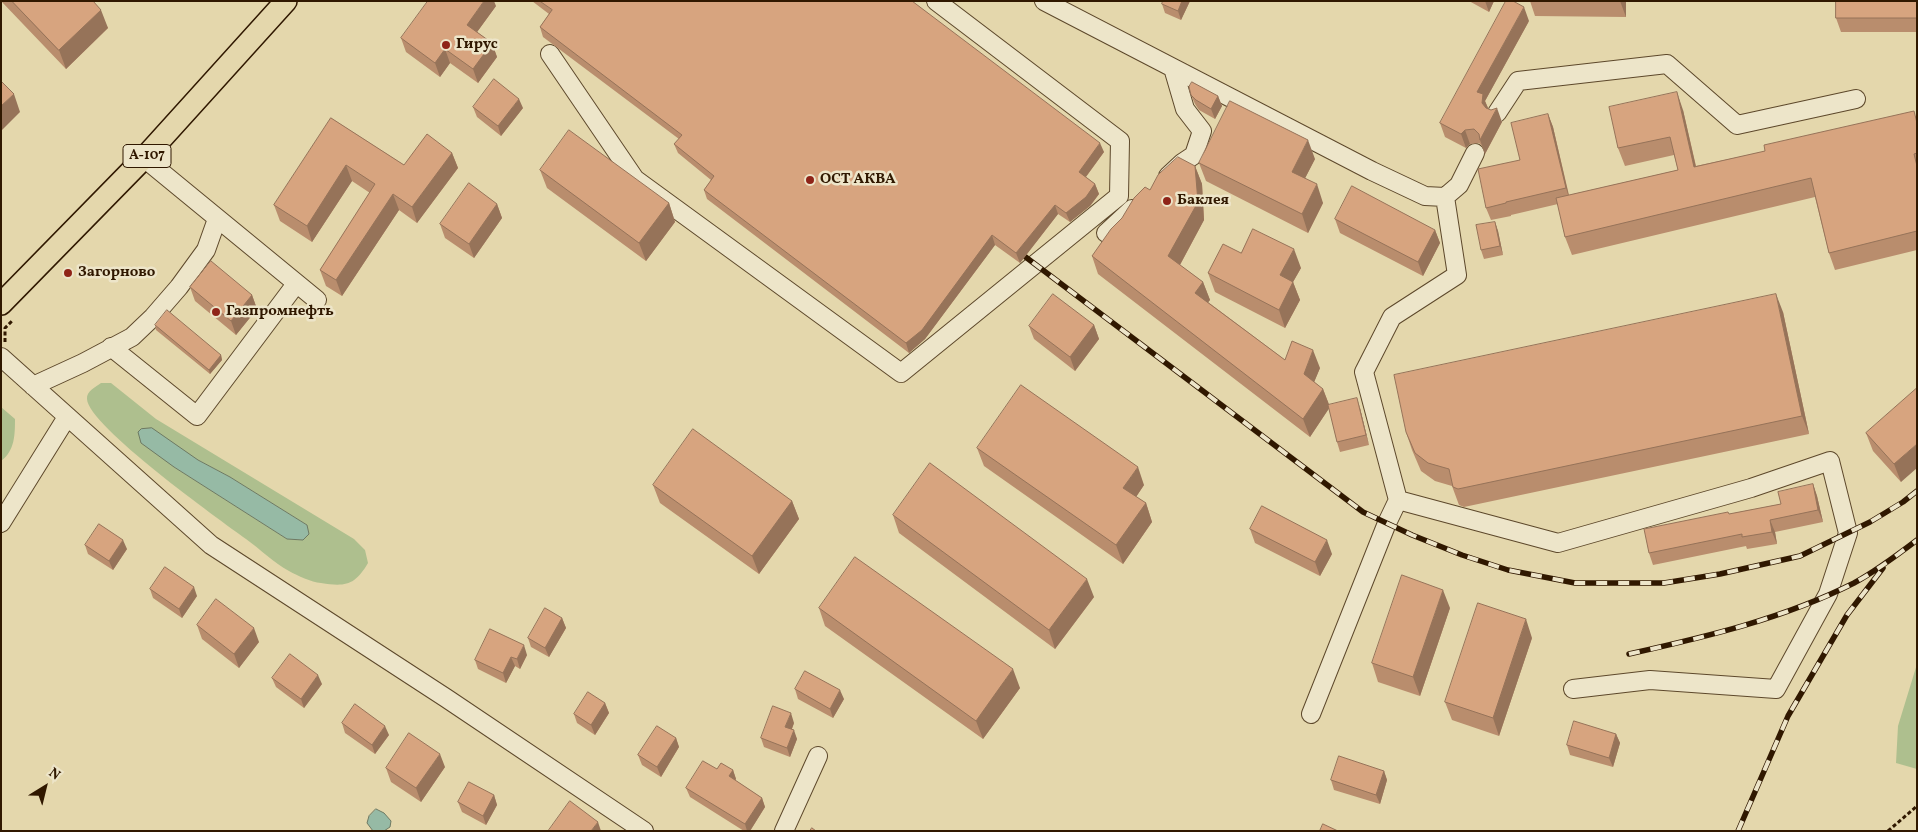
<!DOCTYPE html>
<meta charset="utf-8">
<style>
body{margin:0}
#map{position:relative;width:1918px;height:832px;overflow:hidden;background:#e4d7ac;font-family:Vollkorn,serif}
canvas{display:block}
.frame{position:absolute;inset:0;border:2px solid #301800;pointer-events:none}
.north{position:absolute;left:20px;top:762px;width:50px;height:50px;-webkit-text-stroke:4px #ede5c9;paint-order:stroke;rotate:36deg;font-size:14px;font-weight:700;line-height:20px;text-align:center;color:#301800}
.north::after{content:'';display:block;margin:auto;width:18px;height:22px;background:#301800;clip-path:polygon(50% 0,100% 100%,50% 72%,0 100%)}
</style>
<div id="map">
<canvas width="1918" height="832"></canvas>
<div class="frame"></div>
<div class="north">N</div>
</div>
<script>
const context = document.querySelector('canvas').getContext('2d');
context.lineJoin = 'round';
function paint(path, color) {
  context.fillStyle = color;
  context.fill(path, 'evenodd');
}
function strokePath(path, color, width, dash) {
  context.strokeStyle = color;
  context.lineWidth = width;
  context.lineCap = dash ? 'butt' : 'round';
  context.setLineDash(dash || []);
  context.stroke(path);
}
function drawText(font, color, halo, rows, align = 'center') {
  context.font = font + ' Vollkorn,serif';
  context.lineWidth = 5;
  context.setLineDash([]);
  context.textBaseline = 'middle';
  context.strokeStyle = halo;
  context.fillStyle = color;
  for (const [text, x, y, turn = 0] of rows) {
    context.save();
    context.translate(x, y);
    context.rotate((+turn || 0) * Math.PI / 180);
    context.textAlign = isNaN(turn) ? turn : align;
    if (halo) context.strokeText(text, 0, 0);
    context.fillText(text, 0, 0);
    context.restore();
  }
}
paint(new Path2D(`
 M101,383H111L156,419L354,539L365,550L368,563C355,585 346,587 321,583C311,582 298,576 289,571C274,563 260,549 246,539C220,520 88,426 87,399C86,391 96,387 101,383ZM198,460L230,477L307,525L303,540L287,539L174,467Z
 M1,407L15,419C15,434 15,451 1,461Z
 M1917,664V769L1896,763L1898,726Z`), '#aebf8e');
const water = new Path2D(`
 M152,428L198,460L230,477L307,525L309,534L303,540L287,539L174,467L141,443L138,432L141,429Z
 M376,809L384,813L391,821L390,827L384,831H373L367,823L369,816Z`);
paint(water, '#96baa5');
strokePath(water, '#6d7963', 1);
const minor = new Path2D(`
 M1044,1L1372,171L1425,196L1445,197L1459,185L1475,153
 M550,54L635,179L901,373L1119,196L1120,141L936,1
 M1497,113L1518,81L1667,64L1737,125L1856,99
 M144,158L317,300
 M1168,176L1182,163L1194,155L1202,131L1185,109L1173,68
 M1445,197L1457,275L1392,317L1364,372L1398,500L1558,543L1751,488L1830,461L1848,533L1828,594L1776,689L1650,680L1573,689
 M1106,233L1132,209
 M111,347L197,416L296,284
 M1,357L211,545L446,698L644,831
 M33,386L83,363L132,337L153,317L179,287L206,250L217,219
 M1,523L67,417
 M1311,714L1387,523L1398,500
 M784,831L818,756`);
const major = new Path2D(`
 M1,304L144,158L286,1`);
strokePath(minor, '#5d482b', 20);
strokePath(major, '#301800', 24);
strokePath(new Path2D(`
 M5,342V328L12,321
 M1888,831L1917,806`), '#301800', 3, [4, 2.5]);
strokePath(minor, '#ede5c9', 18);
strokePath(major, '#e4d7ac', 21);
const rail = new Path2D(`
 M1015,249L1363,512L1412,535L1462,555L1508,570L1575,583H1664L1720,574L1800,556L1870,522L1903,502L1917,491
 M1629,654C1705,637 1783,619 1854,583C1876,571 1896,556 1917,540
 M1738,831L1788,716L1847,615L1883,568`);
strokePath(rail, '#301800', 5.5);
strokePath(rail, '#ede5c9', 4, [11]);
paint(new Path2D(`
 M1,1H93L108,28L66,69Z
 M532,1H912L1104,152L1086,177L1095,184L1099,194L1090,206L1070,222L1058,214L1020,263L995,245L925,339L909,353L707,199L704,190L711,180L678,153L674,144L679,139L543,37L540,27L549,14Z
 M1190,1L1181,20L1165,13L1162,4Z
 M1469,1H1494L1489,12Z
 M1530,1H1626V17L1535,16Z
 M1917,1V32H1841L1836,18Z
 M496,6L477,32L492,43L497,57L478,83L450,63L440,77L406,52L401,38Z
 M1529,21L1485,101L1488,108L1502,122L1485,154L1482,146L1479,143L1470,144L1466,148L1445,137L1440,123Z
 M1191,95L1218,96L1222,106L1215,119L1199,110L1195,104Z
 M473,107L523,108L501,136L477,117Z
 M1683,110L1696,166L1917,119V250L1835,270L1829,253L1815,197L1572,255L1565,237L1558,204L1511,215V216L1491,220L1486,208L1520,160L1548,114L1553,127L1569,195L1678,170L1674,155L1625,166L1618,148Z
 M331,118L404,165L452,153L458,168L417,223L399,210L342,296L326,286L320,270L370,193L352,181L312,242L280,221L274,205Z
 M1315,159L1305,178L1323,203L1308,233L1206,181L1199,163Z
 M1195,166L1202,184L1204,220L1180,265L1203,282L1210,300L1208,302L1285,360L1320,368L1314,382L1323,389L1329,405L1360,408L1369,445L1340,452L1337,442L1329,408L1310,437L1098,274L1092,256L1150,190Z
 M540,170L669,203L675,222L646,261L547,188Z
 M497,204L502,218L474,258L445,238L440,224Z
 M1335,219L1435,230L1440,243L1423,276L1340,233Z
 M1495,222L1498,231L1503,255L1484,259L1481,250Z
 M1241,253L1301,268L1293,282L1300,300L1285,328L1215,292L1208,273Z
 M190,287L252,295L257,309L236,335L195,301Z
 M1783,312L1809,434L1464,507L1459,505L1452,486L1435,481L1421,471L1412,450L1406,432Z
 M155,325L221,355L222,360L210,374L156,330Z
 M1094,325L1099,339L1075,371L1034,339L1029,326Z
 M1917,388L1901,482L1873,451L1866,433Z
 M977,448L1144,485L1136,497L1146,503L1152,522L1123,564L984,466Z
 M1813,484L1817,496L1823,522L1775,532L1777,544L1747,549L1746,546L1653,565L1649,553L1729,514L1781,504Z
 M653,485L792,501L799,519L759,574L660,503Z
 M893,515L1094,597L1055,649L899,533Z
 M1250,529L1332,554L1320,576L1255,543Z
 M85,545L127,549L113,570L88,554Z
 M150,589L197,596L182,618L153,598Z
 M819,608L1020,688L983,739L825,626Z
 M1450,608L1420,696L1378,682L1372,663Z
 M562,618L566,628L549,657L531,647L528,638Z
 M197,625L259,642L239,668L202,639Z
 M1532,638L1499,736L1452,720L1445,702Z
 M527,655L520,669L515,666L506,683L478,669L475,660Z
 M272,678L322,684L304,708L276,687Z
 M795,689L844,699L833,718L798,699Z
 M605,703L609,713L595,735L577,723L574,714Z
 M342,723L389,735L375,754L345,733Z
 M794,723L792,729L797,739L790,757L764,747L761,738Z
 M1616,734L1620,743L1613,767L1570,755L1567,745Z
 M676,738L679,747L661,777L642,765L638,755Z
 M445,767L421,802L391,782L386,768Z
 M717,769L733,770L736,779L735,780L762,798L765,807L750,831H744L690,797L686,788Z
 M1384,771L1387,780L1380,804L1334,790L1331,780Z
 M494,795L497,805L486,825L462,812L458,802Z`), '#b98d6d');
paint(new Path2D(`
 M484,1H494L496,6L472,39L467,25Z
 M1182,1H1190L1181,20L1178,11Z
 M1485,1H1494L1489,12Z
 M1620,1H1626V17Z
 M1524,7L1529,21L1485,101L1488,108L1487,117L1477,92Z
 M101,10L108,28L66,69L59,50Z
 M492,43L497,57L478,83L473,69Z
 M445,49L450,63L440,77L435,63Z
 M1677,92L1683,110L1700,185L1694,167Z
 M14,94L20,112L1,131V106Z
 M1218,96L1222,106L1215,119L1211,109Z
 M519,99L523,108L501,136L498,126Z
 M1497,108L1502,122L1485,154L1480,140Z
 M1548,114L1553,127L1570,201L1566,188Z
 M1465,130L1470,144L1466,148L1461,134Z
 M1308,140L1315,159L1299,190L1292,172Z
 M1100,143L1104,152L1082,182L1079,172Z
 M452,153L458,168L417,223L412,207Z
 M346,165L352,181L312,242L307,226Z
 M1195,166L1202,184L1204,220L1175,274L1168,256Z
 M1095,184L1099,194L1090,206L1070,222L1066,213Z
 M1317,184L1323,203L1308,233L1302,214Z
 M393,194L399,210L342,296L336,280Z
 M669,203L675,222L646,261L639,243Z
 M497,204L502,218L474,258L469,244Z
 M1055,205L1058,214L1020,263L1016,253Z
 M1495,222L1498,231L1503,255L1500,246Z
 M1435,230L1440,243L1423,276L1418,262Z
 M992,235L995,245L925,339L909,353L906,343Z
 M1294,249L1301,268L1293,282L1300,300L1285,328L1279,310L1280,275Z
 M1203,282L1210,300L1201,311L1195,293Z
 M1776,294L1783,312L1809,434L1802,416Z
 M252,295L257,309L236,335L231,321Z
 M1094,325L1099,339L1075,371L1070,357Z
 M1313,350L1320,368L1310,392L1304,374Z
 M221,355L222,360L210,374L209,370Z
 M1323,389L1330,407L1310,437L1303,419Z
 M1357,398L1360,408L1369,445L1366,435Z
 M1917,444V468L1901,482L1894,464Z
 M1138,467L1144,485L1130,506L1123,488Z
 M1813,484L1817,496L1823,522L1818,510Z
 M792,501L799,519L759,574L752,556Z
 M1146,503L1152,522L1123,564L1116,545Z
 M1770,520L1775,532L1777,544L1772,532Z
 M123,540L127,549L113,570L109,561Z
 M1327,540L1332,554L1320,576L1315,562Z
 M1087,579L1094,597L1055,649L1049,630Z
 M194,587L197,596L182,618L179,609Z
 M1443,590L1450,608L1420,696L1413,677Z
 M562,618L566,628L549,657L545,648Z
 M1526,619L1532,638L1499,736L1493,718Z
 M254,628L259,642L239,668L234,654Z
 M524,645L527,655L520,669L517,659Z
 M511,657L515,666L506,683L503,673Z
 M1013,669L1020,688L983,739L976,721Z
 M318,675L322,684L304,708L301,699Z
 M840,690L844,699L833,718L830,709Z
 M605,703L609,713L595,735L591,725Z
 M791,713L794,723L789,736L785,727Z
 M385,726L389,735L375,754L372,745Z
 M794,730L797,739L790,757L787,748Z
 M1616,734L1620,743L1613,767L1609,758Z
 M676,738L679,747L661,777L657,767Z
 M440,754L445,767L421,802L416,788Z
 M733,770L736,779L732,786L729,776Z
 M1384,771L1387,780L1380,804L1376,795Z
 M494,795L497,805L486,825L483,816Z
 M762,798L765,807L750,831H747L745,824Z
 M598,822L601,831H591Z`), '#967359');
const building = new Path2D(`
 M12,1H93L101,10L59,50Z
 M428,1H484L467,25L492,43L473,69L445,49L435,63L401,38Z
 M540,1H912L1100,143L1079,172L1095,184L1086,197L1066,213L1055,205L1016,253L992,235L922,330L906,343L704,190L714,176L674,144L682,135L540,27L552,10Z
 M1163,1H1182L1178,11L1162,4Z
 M1506,1H1513L1524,7L1477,92L1483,94L1482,103L1486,108L1491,110L1497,108L1480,140L1479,134L1474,129L1465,130L1461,134L1440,123Z
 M1836,1H1917V18H1836Z
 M494,79L519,99L498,126L473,107Z
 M1,81L14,94L1,106Z
 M1192,82L1218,96L1211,109L1196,100L1191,95L1189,87Z
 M1677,92L1694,167L1765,151L1764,145L1914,111L1917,123V153L1914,154L1917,166V231L1829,253L1811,178L1565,237L1556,198L1678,170L1670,137L1618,148L1609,107Z
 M1230,101L1308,140L1292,172L1317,184L1302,214L1199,163Z
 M1548,114L1566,188L1506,202V203L1486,208L1478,169L1520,160L1511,123Z
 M331,118L404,165L427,134L452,153L412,207L393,194L336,280L320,270L375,184L346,165L307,226L274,205Z
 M569,130L669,203L639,243L540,170Z
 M1178,157L1195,166L1198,202L1168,256L1203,282L1195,293L1285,360L1292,341L1313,350L1304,374L1323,389L1303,419L1092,256L1111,229L1122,218L1134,198L1145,187L1150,190L1158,175Z
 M469,183L497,204L469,244L440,224Z
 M1352,186L1435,230L1418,262L1335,219Z
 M1495,222L1500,246L1481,250L1476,225Z
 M1253,229L1294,249L1280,275L1293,282L1279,310L1208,273L1223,244L1241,253Z
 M211,261L252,295L231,321L190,287Z
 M1053,294L1094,325L1070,357L1029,326Z
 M1776,294L1802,416L1458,489L1453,487L1449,469L1428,463L1415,453L1406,432L1394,375Z
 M167,310L221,355L209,370L155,325Z
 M1021,385L1138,467L1123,488L1146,503L1116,545L977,448Z
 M1917,388V444L1894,464L1866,433Z
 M1357,398L1366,435L1337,442L1328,405Z
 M693,429L792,501L752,556L653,485Z
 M930,463L1087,579L1049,630L893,515Z
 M1813,484L1818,510L1770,520L1772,532L1742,537V534L1649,553L1644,529L1728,512L1729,514L1781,504L1778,492Z
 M1262,506L1327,540L1315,562L1250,529Z
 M99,524L123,540L109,561L85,545Z
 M855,557L1013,669L976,721L819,608Z
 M165,567L194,587L179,609L150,589Z
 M1402,575L1443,590L1413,677L1372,663Z
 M216,599L254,628L234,654L197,625Z
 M1478,603L1526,619L1493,718L1445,702Z
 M545,608L562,618L545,648L528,638Z
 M490,629L524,645L517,659L511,657L503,673L475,660Z
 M290,654L318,675L301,699L272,678Z
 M805,671L840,690L830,709L795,689Z
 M588,692L605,703L591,725L574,714Z
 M355,704L385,726L372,745L342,723Z
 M773,706L791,713L785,727L794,730L787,748L761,738Z
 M1574,721L1616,734L1609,758L1567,745Z
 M657,726L676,738L657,767L638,755Z
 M409,733L440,754L416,788L386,768Z
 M1339,756L1384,771L1376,795L1331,780Z
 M703,761L717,769L721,763L733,770L729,776L762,798L745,824L686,788Z
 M469,782L494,795L483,816L458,802Z
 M570,801L598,822L591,831H550L549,830Z
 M1323,824L1338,831H1320Z
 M812,828L816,831H810Z`);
paint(building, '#d7a47f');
strokePath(building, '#967359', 1);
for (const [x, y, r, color] of [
 [446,45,5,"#8f2418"],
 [810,180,5,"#8f2418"],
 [1167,201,5,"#8f2418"],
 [68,273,5,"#8f2418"],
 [216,312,5,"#8f2418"]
]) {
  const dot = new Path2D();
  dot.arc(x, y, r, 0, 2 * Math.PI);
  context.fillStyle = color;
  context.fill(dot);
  strokePath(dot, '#ede5c9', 2);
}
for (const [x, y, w] of [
 [147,156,48]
]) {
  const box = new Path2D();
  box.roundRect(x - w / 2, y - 11.5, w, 23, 4);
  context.fillStyle = '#ede5c9';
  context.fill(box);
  strokePath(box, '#301800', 1);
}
drawText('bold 14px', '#301800', null, [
 ["А-107",147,156]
]);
drawText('bold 15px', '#301800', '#ede5c9', [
 ["Гирус",456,45],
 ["ОСТ АКВА",820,180],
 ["Баклея",1177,201],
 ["Загорново",78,273],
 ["Газпромнефть",226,312]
], 'left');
</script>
